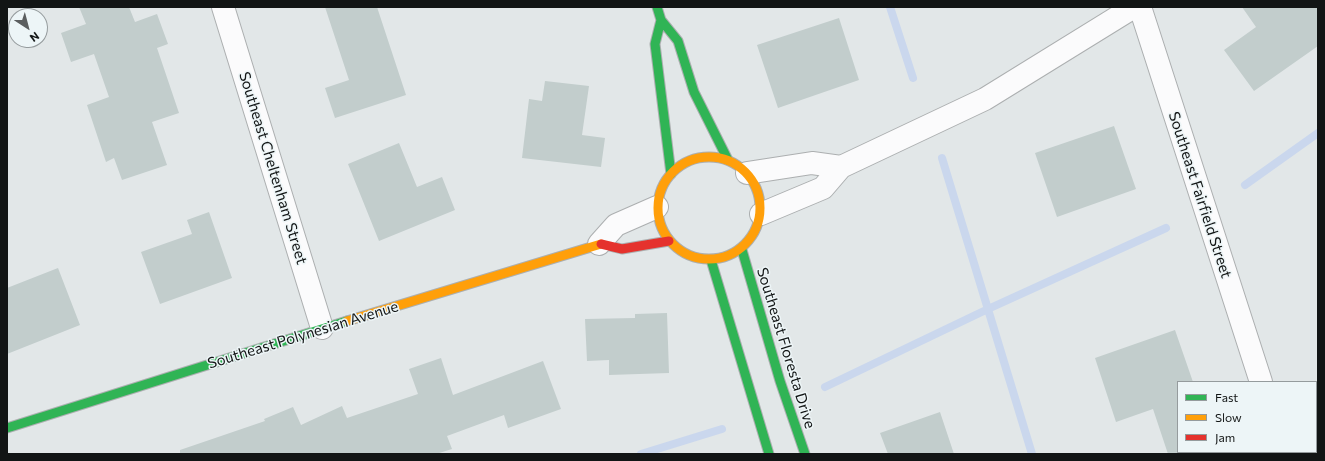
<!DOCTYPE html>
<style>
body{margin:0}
#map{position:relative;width:1325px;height:461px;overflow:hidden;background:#e2e7e8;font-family:Commissioner,sans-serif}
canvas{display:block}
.frame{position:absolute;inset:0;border:8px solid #121515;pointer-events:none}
.legend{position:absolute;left:1177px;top:381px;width:140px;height:72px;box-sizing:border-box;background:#edf5f7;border:1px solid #959b9d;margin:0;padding:5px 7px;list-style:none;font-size:12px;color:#121515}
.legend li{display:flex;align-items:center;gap:8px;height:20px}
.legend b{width:20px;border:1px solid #959b9d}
.north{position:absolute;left:8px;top:8px;width:40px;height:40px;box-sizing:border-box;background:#edf5f7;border:1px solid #959b9d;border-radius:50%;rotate:144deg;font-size:11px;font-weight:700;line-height:16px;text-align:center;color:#121515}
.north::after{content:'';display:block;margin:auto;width:14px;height:18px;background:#5b5e5f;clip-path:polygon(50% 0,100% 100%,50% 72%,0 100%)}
</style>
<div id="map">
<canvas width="1325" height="461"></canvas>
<div class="frame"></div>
<ul class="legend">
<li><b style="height:5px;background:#30b455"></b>Fast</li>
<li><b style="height:5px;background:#ff9f0a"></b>Slow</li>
<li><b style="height:5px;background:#e5322d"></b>Jam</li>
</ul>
<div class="north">N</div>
</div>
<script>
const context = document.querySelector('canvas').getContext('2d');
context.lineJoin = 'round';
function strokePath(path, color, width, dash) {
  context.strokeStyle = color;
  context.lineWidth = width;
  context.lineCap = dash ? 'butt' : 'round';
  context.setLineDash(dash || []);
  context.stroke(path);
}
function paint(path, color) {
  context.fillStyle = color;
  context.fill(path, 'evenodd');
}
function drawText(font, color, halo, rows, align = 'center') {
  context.font = font + ' Commissioner,sans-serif';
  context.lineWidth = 3;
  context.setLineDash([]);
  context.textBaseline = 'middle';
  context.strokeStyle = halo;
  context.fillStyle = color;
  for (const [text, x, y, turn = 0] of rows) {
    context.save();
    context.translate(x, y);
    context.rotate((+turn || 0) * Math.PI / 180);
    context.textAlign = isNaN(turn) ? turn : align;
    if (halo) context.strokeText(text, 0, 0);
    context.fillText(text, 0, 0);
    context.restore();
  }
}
strokePath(new Path2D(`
 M890,7L913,78
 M942,158L1032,454
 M1245,185L1318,133
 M825,387L988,309L1166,228
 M641,454L722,429`), '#cad7ed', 8);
paint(new Path2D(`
 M79,7H129L135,22L157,14L168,44L157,48L179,113L152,122L167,165L122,180L114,158L106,162L87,105L109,97L94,54L71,62L61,33L86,24Z
 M325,7H377L406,95L335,118L325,88L349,80Z
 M1242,7H1318V46L1254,91L1224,50L1256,27Z
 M839,18L859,80L778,108L757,45Z
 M545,81L589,86L582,135L605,138L601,167L522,158L529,99L542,101Z
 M1114,126L1136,189L1057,217L1035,153Z
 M399,143L417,187L442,177L455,210L379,241L348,164Z
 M209,212L232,278L160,304L141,252L192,234L187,220Z
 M58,268L80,325L7,354V288Z
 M667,313L669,373L609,375V360L587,361L585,319L635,318V314Z
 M1175,330L1193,382H1178V454H1168L1153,409L1116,422L1095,358Z
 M441,358L453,395L543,361L561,409L508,428L504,415L447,436L452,449L436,454H180V450L265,421L264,419L293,407L301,425L342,406L347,418L418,394L409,369Z
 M940,412L954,454H888L880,433Z`), '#c2cdcc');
const street = new Path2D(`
 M223,7L322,328
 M1140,7L1261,382
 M747,173L812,163L841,167
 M761,214L823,188L841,167L985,99L1134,7
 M599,244L616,225L657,207
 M1316,437L1318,436
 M1292,454L1295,452`);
const fast = new Path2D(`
 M657,7L661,20L678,41L694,92L728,160
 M661,20L655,44L671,174
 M742,250L780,381L805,454
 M711,260L769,454
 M7,428L347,321`);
const slow = new Path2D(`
 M658 208a51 51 0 1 1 102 0a51 51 0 1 1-102 0Z
 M347,321L601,244`);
const jam = new Path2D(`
 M601,244L622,249L669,241`);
strokePath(street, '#acafb0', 24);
strokePath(fast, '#acafb0', 11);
strokePath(slow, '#acafb0', 11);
strokePath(jam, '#acafb0', 11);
strokePath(street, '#fbfbfc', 22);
strokePath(fast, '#30b455', 9);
strokePath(slow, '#ff9f0a', 9);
strokePath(jam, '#e5322d', 9);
drawText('15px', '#121515', '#edf5f7', [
 ["Southeast Cheltenham Street",273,168,73],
 ["Southeast Fairfield Street",1200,195,72],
 ["Southeast Polynesian Avenue",303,335,-17],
 ["Southeast Floresta Drive",786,348,73]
]);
</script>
